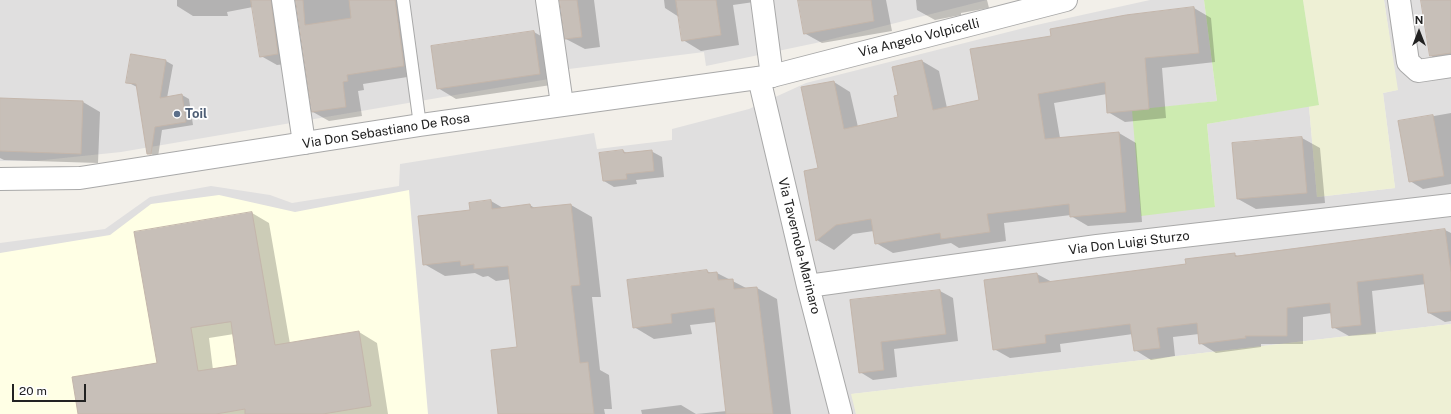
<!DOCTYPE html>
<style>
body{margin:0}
#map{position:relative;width:1451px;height:414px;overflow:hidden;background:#f2efe9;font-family:"Public Sans",sans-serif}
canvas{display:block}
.north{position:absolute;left:1399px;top:12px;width:40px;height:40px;-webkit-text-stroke:3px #fff;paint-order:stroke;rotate:0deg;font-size:11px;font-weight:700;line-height:16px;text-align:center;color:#222}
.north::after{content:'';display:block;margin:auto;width:14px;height:18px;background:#222;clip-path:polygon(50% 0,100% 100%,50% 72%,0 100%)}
.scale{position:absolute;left:12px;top:384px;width:74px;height:18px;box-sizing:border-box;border:2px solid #222;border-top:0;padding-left:5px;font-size:12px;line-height:14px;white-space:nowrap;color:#222;-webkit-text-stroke:3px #fff;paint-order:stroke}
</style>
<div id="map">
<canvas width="1451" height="414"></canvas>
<div class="north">N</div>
<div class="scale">20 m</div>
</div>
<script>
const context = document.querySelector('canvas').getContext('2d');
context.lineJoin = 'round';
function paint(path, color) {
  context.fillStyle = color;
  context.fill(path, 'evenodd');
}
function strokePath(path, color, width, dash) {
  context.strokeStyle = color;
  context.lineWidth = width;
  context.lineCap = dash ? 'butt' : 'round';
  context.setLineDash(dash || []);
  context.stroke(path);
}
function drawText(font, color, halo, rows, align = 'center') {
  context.font = font + ' "Public Sans",sans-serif';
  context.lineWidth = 3.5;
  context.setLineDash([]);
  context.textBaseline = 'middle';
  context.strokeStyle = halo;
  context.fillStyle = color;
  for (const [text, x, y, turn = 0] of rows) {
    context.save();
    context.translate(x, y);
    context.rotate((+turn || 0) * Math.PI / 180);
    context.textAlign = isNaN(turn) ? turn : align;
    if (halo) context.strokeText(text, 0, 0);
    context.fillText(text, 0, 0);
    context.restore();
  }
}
paint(new Path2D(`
 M0,0H987L816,43L706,66L704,52L569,69L570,75L543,80L121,152L35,161H0Z
 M1150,0H1204L1217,101L1132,111L1215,207L1207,124L1309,106L1317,197L1395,188L1383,93L1397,90L1384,0H1451V324L852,394L856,414H0V243L105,229L150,197L211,186L270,195L292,203L399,186L400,164L594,133L597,149L672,140V129L749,109L806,83L1032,26Z`), '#e0dfdf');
paint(new Path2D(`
 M409,190L428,414H0V253L110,235L151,204L219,195L295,212Z`), '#ffffe5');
paint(new Path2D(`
 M1303,0H1384L1398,90L1383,93L1395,188L1317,197L1309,106L1319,104Z
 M1451,324V414H856L851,394Z`), '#eef0d5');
paint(new Path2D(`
 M1204,0H1303L1319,105L1207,124L1215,207L1141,216L1132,110L1217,101Z`), '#cdebb0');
paint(new Path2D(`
 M177,0H291L294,63L277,65L261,56L253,7L227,12L228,16H193L177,6Z
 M297,0H409L420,75L363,84L364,90L358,91L362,116L329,121L313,112Z
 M561,0H594L600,47L585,49L566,39Z
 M664,0H768L733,5L739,45L701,51L683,40L679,17L665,8Z
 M799,0H886L892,31L822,43L804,33Z
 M916,0H987L989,8L961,13V15L935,20L917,10Z
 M1422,0H1451V66H1449L1431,56Z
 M1194,8L1211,18L1215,62L1162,68L1166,118L1125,122L1108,112L1107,94L1054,103L1060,138L1119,133L1136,143L1142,222L1088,226L1071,216V215L1004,223L1006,241L959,248L951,243L893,253L876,243L874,231L853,234L834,250L817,240L819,169L834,82L850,92L858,127L900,118L899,96L922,61L939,71L947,108L980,101L1053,37Z
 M534,32L551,42L558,84L456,99L438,88Z
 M132,55L166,61L173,65L167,98L182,95L189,99L193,125L162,130L158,157L148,153L137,87L127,82Z
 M0,99L83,102L100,112L98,163L4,160L0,158Z
 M1451,113V184L1423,189L1410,181L1400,122Z
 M1302,138L1320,148L1325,203L1256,209L1238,199Z
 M623,151L627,153L651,151L662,157L664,177L636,180L637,184L614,187L604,181Z
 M491,201L503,208L530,205L536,209L571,205L592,217L601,297H592L600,370L609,375L612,409H604L605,414H499L518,348L511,279L496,281L488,276L483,277L475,273L445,276L424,264L471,211Z
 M252,213L269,223L290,344L359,332L377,343L388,414H79L158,364ZM234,334L238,366L213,370L209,338Z
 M1445,230L1451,233V321L1445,322L1429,313L1426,284L1372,291L1376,334L1349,336L1333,327L1332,313L1303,317V344H1261V347L1216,353L1200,343L1199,334L1173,337L1175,356L1151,360L1135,350L1133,334L1060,344L1061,352L1010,358L994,349L1037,274L1052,282L1187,265L1234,254L1239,257Z
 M707,271L711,273H717L748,289L757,288L777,299L791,414H642L641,410L681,405L696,414L727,411L716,322L690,325L692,334L654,339L634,327Z
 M940,291L953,298L958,341L894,349L897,377L873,380L860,372L851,301Z`), '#0003');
const building = new Path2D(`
 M251,0H271L278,54L260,57Z
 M296,0H303L305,25L351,18L349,0H395L404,66L347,75L348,81L343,82L346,107L312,112Z
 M560,0H577L582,37L565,39Z
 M676,0H716L721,35L682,41Z
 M798,0H871L874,21L804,34Z
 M1421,0H1451V53L1430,56Z
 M1194,7L1199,53L1145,58L1149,109L1107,113L1105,82L1038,94L1045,139L1119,132L1126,212L1070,217L1069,204L987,214L990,232L941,239L940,233L875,244L871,219L836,225L816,241L804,171L818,168L801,87L834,81L844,129L898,117L894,96L898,95L892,67L922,60L933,110L979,100L970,49L1051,36L1050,29L1126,15Z
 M534,31L540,74L437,89L431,46Z
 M131,54L166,60L160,98L182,94L186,122L155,127L151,154H147L136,84L126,83Z
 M0,98L83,101L81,154L0,151Z
 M1433,115L1444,176L1409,182L1398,121Z
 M1302,137L1307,193L1237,199L1232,143Z
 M623,150L624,153L652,150L654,171L626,174L627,179L603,181L599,153Z
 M491,200L492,209L530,204L531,208L571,204L580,285L571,286L580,363L588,362L594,414H498L491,350L517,347L508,266L474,269V264L461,266L460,261L423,265L418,216L470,210L469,203Z
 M252,212L275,345L359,331L371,406L323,414H245V409L216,414H78L72,377L157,363L134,232ZM231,322L237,365L198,371L191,328Z
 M1445,229L1451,272V311L1428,313L1423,274L1357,282L1361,325L1332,328L1330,303L1287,308V336H1245L1246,338L1199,344L1197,323L1157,328L1160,348L1134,351L1130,324L1045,335L1046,343L993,350L984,280L1037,273L1039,283L1186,264L1185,259L1235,253V256Z
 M707,270L708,273L717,272L718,280L733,279L734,289L757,287L773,414H726L714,308L671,314L672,323L633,328L627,280Z
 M940,290L946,334L881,342L884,370L859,373L850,300Z`);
paint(building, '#c7bfb8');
strokePath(building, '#c4b6ab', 1);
const service = new Path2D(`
 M403,0L420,125`);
const minor = new Path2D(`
 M283,0L304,143
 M547,0L562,104
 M762,0L772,76
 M1399,0L1408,62L1418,71L1451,66
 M759,78L808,286L841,414
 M808,286L1097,246L1451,205`);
const tertiary = new Path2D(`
 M0,179L80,178L420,125L772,76L1066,0`);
strokePath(service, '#a9a9a9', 14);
strokePath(minor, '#a9a9a9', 24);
strokePath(tertiary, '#a9a9a9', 24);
strokePath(service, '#fff', 12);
strokePath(minor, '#fff', 22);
strokePath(tertiary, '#fff', 22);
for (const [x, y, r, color] of [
 [177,114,4,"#5c6f8a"]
]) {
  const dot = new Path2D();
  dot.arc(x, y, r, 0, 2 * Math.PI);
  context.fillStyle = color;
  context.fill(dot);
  strokePath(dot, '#fff', 1.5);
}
drawText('13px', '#222', '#fff', [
 ["Via Angelo Volpicelli",919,38,-14],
 ["Via Don Sebastiano De Rosa",386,131,-9],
 ["Via Don Luigi Sturzo",1129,243,-7],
 ["Via Tavernola-Marinaro",799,246,76]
]);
drawText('bold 13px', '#4e5e75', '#fff', [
 ["Toil",185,114]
], 'left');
</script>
